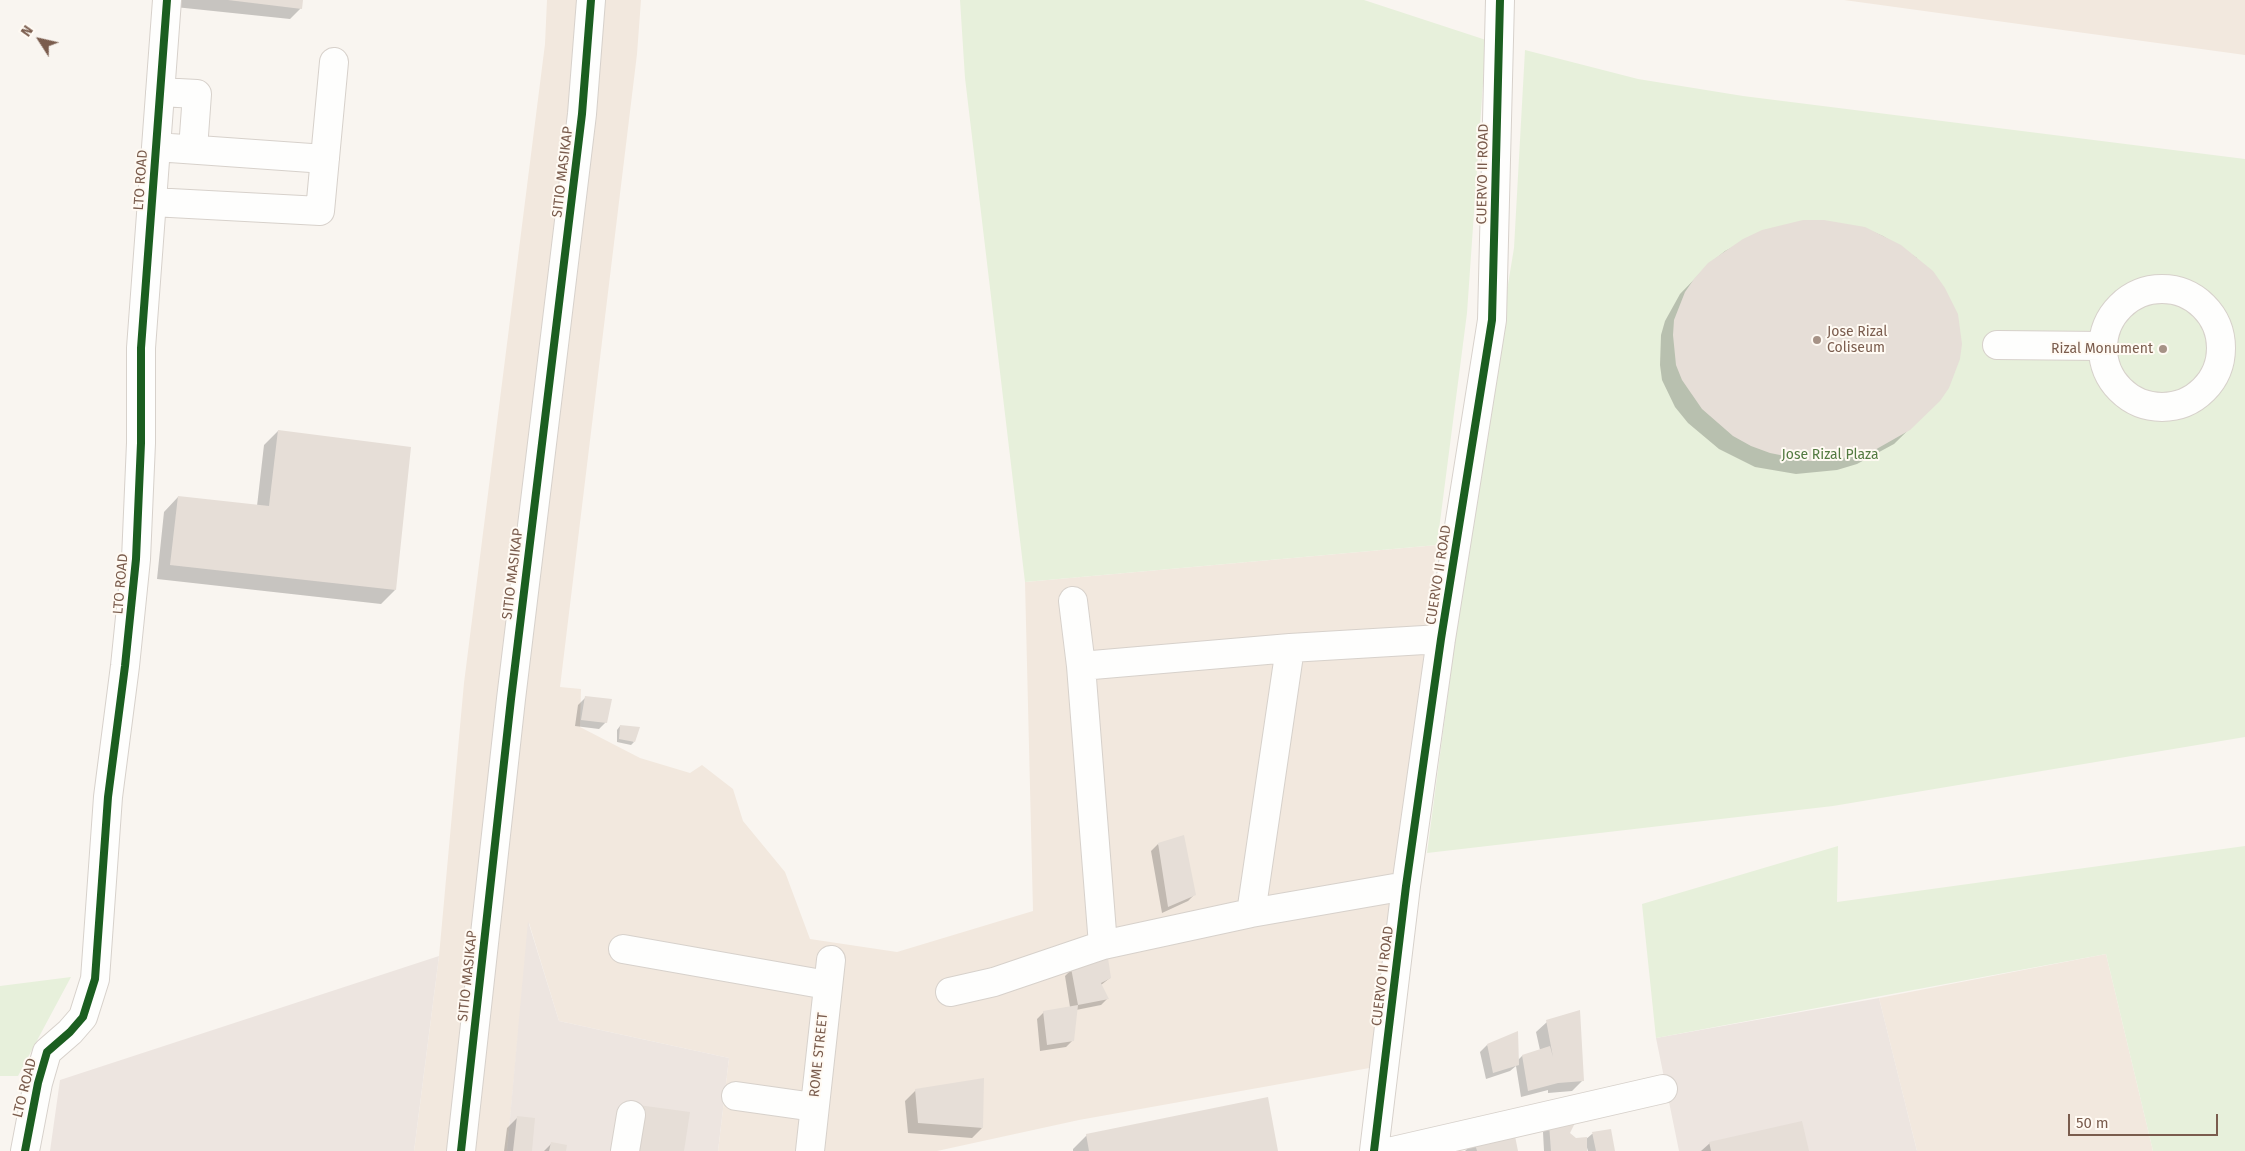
<!DOCTYPE html>
<style>
body{margin:0}
#map{position:relative;width:2245px;height:1151px;overflow:hidden;background:#f9f5f0;font-family:"Fira Sans",sans-serif}
canvas{display:block}
.north{position:absolute;left:15px;top:15px;width:50px;height:50px;-webkit-text-stroke:4px #fffaf3;paint-order:stroke;rotate:305deg;font-size:14px;font-weight:700;line-height:20px;text-align:center;color:#7a5c4d}
.north::after{content:'';display:block;margin:auto;width:18px;height:22px;background:#7a5c4d;clip-path:polygon(50% 0,100% 100%,50% 72%,0 100%)}
.scale{position:absolute;left:2068px;top:1114px;width:150px;height:22px;box-sizing:border-box;border:2px solid #7a5c4d;border-top:0;padding-left:6px;font-size:15px;line-height:18px;white-space:nowrap;color:#7a5c4d;-webkit-text-stroke:4px #fffaf3;paint-order:stroke}
</style>
<div id="map">
<canvas width="2245" height="1151"></canvas>
<div class="north">N</div>
<div class="scale">50 m</div>
</div>
<script>
const context = document.querySelector('canvas').getContext('2d');
context.lineJoin = 'round';
function paint(path, color) {
  context.fillStyle = color;
  context.fill(path, 'evenodd');
}
function strokePath(path, color, width, dash) {
  context.strokeStyle = color;
  context.lineWidth = width;
  context.lineCap = dash ? 'butt' : 'round';
  context.setLineDash(dash || []);
  context.stroke(path);
}
function drawText(font, color, halo, rows, align = 'center') {
  context.font = font + ' "Fira Sans",sans-serif';
  context.lineWidth = 4;
  context.setLineDash([]);
  context.textBaseline = 'middle';
  context.strokeStyle = halo;
  context.fillStyle = color;
  for (const [text, x, y, turn = 0] of rows) {
    context.save();
    context.translate(x, y);
    context.rotate((+turn || 0) * Math.PI / 180);
    context.textAlign = isNaN(turn) ? turn : align;
    if (halo) context.strokeText(text, 0, 0);
    context.fillText(text, 0, 0);
    context.restore();
  }
}
paint(new Path2D(`
 M547,0H641L637,54L560,687L581,689L580,727L640,758L690,773L702,765L733,789L743,821L785,872L810,939L897,952L1033,911L1025,582L1437,545L1375,1067L1079,1120L937,1151H718L729,1058L559,1021L529,923L507,1151H414L439,956L464,683L545,44Z
 M1843,0H2245V55L1844,0Z
 M2106,954L2153,1151H1917L1879,998Z`), '#f2e8de');
paint(new Path2D(`
 M528,921L559,1021L729,1058L718,1151H507Z
 M439,956L414,1151H50L60,1080Z
 M1879,998L1917,1151H1679L1656,1038Z`), '#ede5e0');
paint(new Path2D(`
 M960,0H1364L1486,40L1467,313L1437,545L1025,582L965,78Z
 M1525,50L1638,79L1743,96L2245,159V737L1833,806L1427,853L1478,466L1514,248Z
 M1838,846L1837,902L2245,846V1151H2153L2106,954L1656,1038L1642,904Z
 M71,977L18,1076H0V986Z`), '#e7f0db');
paint(new Path2D(`
 M175,0H302L301,8L290,19L175,7Z
 M1864,228L1883,236L1917,258L1939,400L1894,444L1857,464L1837,470L1796,474L1755,467L1719,449L1688,423L1675,407L1662,380L1660,365L1661,335L1665,321L1680,294L1709,264L1725,251L1763,231Z
 M278,431L395,590L381,604L157,579L164,512L178,497L257,506L264,445Z
 M585,698L606,722L599,729L575,726L578,705Z
 M620,726L634,742L631,745L617,742V730Z
 M1158,844L1195,894L1188,901L1162,913L1151,851Z
 M1072,969L1110,978L1101,985L1107,999L1101,1005L1076,1010L1073,1040L1066,1047L1040,1051L1037,1019L1044,1012L1070,1007L1065,976Z
 M1547,1022L1583,1080L1572,1091L1548,1093V1090L1521,1097L1516,1066L1510,1071L1486,1079L1480,1052L1487,1045L1517,1061L1522,1056L1540,1050L1536,1032Z
 M916,1090L982,1128L972,1138L908,1133L905,1101Z
 M518,1117L530,1151H504L507,1128Z
 M1550,1125L1576,1139L1585,1140L1592,1134L1610,1131L1614,1151H1588L1586,1144L1585,1151H1544L1543,1132Z
 M1087,1135L1277,1151H1073V1149Z
 M1475,1141L1517,1151H1465Z
 M1710,1143L1808,1151H1701Z
 M551,1144L565,1151H544Z`), '#0003');
paint(new Path2D(`
 M228,0H303L302,9Z
 M1803,220H1824L1865,227L1901,245L1933,271L1945,288L1958,314L1962,344L1960,359L1949,388L1940,401L1910,430L1873,451L1852,457L1810,461L1770,453L1751,446L1733,436L1702,409L1682,380L1676,365L1673,335L1674,320L1685,292L1694,279L1708,263L1743,239L1762,230Z
 M278,430L411,447L396,590L170,565L178,496L269,506Z
 M585,696L612,699L607,723L581,720Z
 M620,725L640,727L635,742L619,739Z
 M1184,835L1196,895L1168,907L1158,843Z
 M1108,958L1111,978L1101,983L1109,999L1078,1005L1071,968Z
 M1078,1005L1074,1041L1047,1045L1043,1011Z
 M1580,1010L1584,1081L1558,1083L1528,1091L1522,1055L1550,1046L1553,1057L1546,1020Z
 M1518,1031L1519,1065L1493,1073L1487,1044Z
 M984,1078L983,1128L918,1123L915,1089Z
 M1268,1097L1278,1151H1089L1086,1134Z
 M638,1105L690,1112L684,1151H632Z
 M517,1116L535,1118L532,1151H513Z
 M1578,1117L1570,1133L1576,1138L1587,1137V1151H1551L1549,1124Z
 M1802,1121L1809,1151H1711L1709,1142Z
 M1611,1129L1615,1151H1596L1592,1132Z
 M1514,1131L1518,1151H1477L1474,1140Z
 M551,1142L567,1145L566,1151H549Z`), '#e6ded7');
const minor = new Path2D(`
 M160,92L197,94L193,149
 M156,147L325,159
 M152,202L320,211L334,62
 M2103 348a59 59 0 1 1 118 0a59 59 0 1 1-118 0Z
 M1997,345L2102,346
 M1073,601L1081,666L1103,945
 M1081,666L1290,648L1441,639
 M1251,913L1290,648
 M623,949L827,985
 M950,992L994,982L1103,945L1251,913L1406,886
 M736,1096L814,1107
 M25,1151L38,1083L47,1052L70,1032L83,1017L95,979L108,797L125,666L136,559L141,443V348L167,0
 M461,1151L511,699L582,114L591,0
 M625,1151L631,1115
 M810,1151L831,960
 M1374,1151L1406,886L1441,639L1492,320L1500,0
 M1393,1151L1663,1089`);
strokePath(minor, '#d7d1cb', 30);
strokePath(minor, '#fefefd', 28);
strokePath(new Path2D(`
 M25,1151L38,1083L47,1052L70,1032L83,1017L95,979L108,797L125,666L136,559L141,443V348L167,0
 M461,1151L511,699L582,114L591,0
 M1374,1151L1406,886L1441,639L1492,320L1500,0`), '#1b5e20', 8);
for (const [x, y, r, color] of [
 [1817,340,5,"#a69286"],
 [2163,349,5,"#a69286"]
]) {
  const dot = new Path2D();
  dot.arc(x, y, r, 0, 2 * Math.PI);
  context.fillStyle = color;
  context.fill(dot);
  strokePath(dot, '#fffaf3', 2);
}
drawText('14px', '#7a5c4d', '#fffaf3', [
 ["SITIO MASIKAP",563,172,-83],
 ["CUERVO II ROAD",1483,174,-89],
 ["LTO ROAD",141,180,-86],
 ["SITIO MASIKAP",513,574,-83],
 ["CUERVO II ROAD",1439,575,-81],
 ["LTO ROAD",121,584,-85],
 ["SITIO MASIKAP",468,976,-84],
 ["CUERVO II ROAD",1383,976,-83],
 ["ROME STREET",819,1055,-84],
 ["LTO ROAD",25,1088,-76]
]);
drawText('14px', '#7a5c4d', '#fffaf3', [
 ["Jose Rizal",1827,332],
 ["Coliseum",1827,348],
 ["Rizal Monument",2153,349,"right"]
], 'left');
drawText('14px', '#537a41', '#fffaf3', [
 ["Jose Rizal Plaza",1830,455]
]);
</script>
